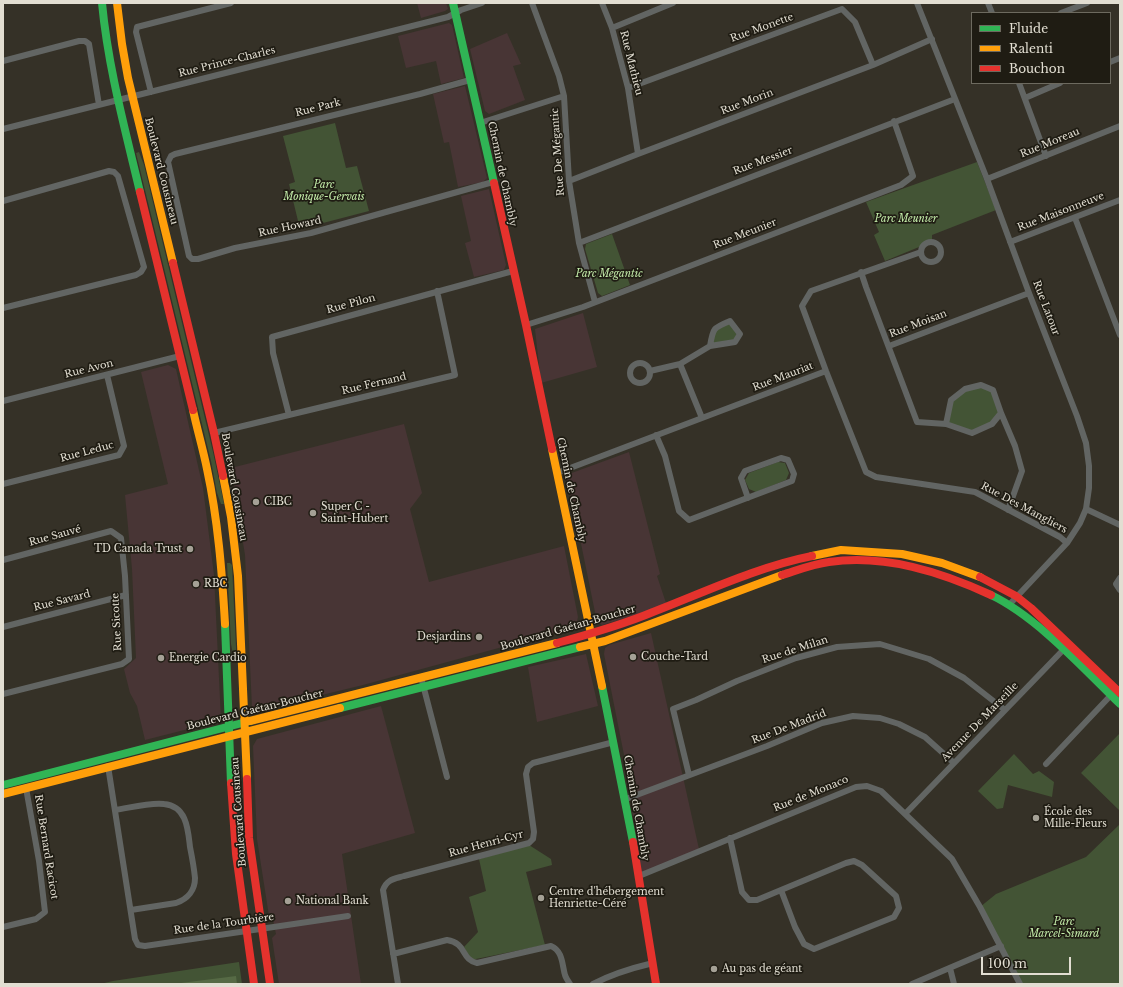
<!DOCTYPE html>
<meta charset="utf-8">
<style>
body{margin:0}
#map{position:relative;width:1123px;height:987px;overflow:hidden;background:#353127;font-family:"Libre Baskerville",serif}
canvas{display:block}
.frame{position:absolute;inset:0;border:4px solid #e2ded2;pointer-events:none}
.legend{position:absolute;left:971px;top:12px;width:140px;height:72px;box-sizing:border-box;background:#1f1c13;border:1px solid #6d6a5f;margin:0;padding:5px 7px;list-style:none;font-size:12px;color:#e2ded2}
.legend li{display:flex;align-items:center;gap:8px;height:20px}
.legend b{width:20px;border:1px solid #6d6a5f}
.scale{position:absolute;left:981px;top:957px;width:90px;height:18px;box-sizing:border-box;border:2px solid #e2ded2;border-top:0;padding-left:5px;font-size:12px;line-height:14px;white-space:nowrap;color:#e2ded2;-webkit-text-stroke:3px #1f1c13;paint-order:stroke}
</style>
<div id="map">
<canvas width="1123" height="987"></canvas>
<div class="frame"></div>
<ul class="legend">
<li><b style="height:5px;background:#30b455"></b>Fluide</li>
<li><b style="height:5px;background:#ff9f0a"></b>Ralenti</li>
<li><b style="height:5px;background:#e5322d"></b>Bouchon</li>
</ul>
<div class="scale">100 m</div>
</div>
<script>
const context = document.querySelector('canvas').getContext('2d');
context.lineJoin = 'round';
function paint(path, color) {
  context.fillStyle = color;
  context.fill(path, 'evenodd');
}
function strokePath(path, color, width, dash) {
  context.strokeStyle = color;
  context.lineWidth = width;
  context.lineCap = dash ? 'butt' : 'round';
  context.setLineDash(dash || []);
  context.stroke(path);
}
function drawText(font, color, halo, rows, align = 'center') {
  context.font = font + ' "Libre Baskerville",serif';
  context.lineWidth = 3.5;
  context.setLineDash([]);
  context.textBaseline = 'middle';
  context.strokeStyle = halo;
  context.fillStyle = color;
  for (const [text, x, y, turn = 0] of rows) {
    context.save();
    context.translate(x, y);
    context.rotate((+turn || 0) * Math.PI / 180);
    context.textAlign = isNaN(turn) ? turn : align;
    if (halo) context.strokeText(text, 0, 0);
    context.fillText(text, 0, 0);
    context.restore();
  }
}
paint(new Path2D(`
 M417,3H446L448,9L445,11L421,18Z
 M449,23L452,25L464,78L441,84L436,61L406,68L398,36Z
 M507,33L521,64L513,66L525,100L489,114L485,111L470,49Z
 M465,86L487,178L483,182L458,187L449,142L444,143L433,94Z
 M489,189L506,265L504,270L474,277L465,243L471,241L461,196Z
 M583,313L597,367L541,383L535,329Z
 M168,365L176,369L203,488L214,575L221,720L216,721L217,724L205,727L200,726L145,740L137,706L130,693L124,669L136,658L132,569L125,495L168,484L141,372Z
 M404,424L422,493L410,509L429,582L564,546L578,617L577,621L579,629L566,632L561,631L363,685L272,707L265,705L252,708L245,555L231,468Z
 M629,452L660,574L657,576L667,606L602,625L597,622L575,514L566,479L569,474Z
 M651,633L699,849L641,873L626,765L604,654L605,648L609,645Z
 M586,654L598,706L537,722L528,667Z
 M381,706L415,833L342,854L361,984H279L272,938L276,934L273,920L269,916L257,839L253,746L257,739Z`), '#483535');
paint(new Path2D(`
 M335,123L346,168L357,166L369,211L300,229L289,184L295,182L283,136Z
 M139,152L144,165L213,452L224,504H221L217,493L211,461L136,153Z
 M977,162L996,210L932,235V240L923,244L919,247L885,261L874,235L879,232L866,202Z
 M612,234L630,285L602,296L598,293L585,249L586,244Z
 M729,323L738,335L733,340L712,344L714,332Z
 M981,385L993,390L1001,413L992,424L972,433L946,424L951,400L965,389Z
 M778,462L785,463L789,473L786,480L756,492L749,489L745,480L749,473Z
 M227,563H230L232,565L236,647V659L234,660L231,644Z
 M1120,733V811L1081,773Z
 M1014,754L1033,774L1039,771L1054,782L1052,797L1008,785L1003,808L997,809L978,791Z
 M1120,824V984H1020L980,907L996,894L1086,857Z
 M529,845L551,859L552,865L526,872L545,945L471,960L464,947L478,932L469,897L486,891L479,859Z
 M239,962L242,984H100L113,981Z`), '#435435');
paint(new Path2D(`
 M236,976L237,984H173Z`), '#566a45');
strokePath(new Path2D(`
 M532,3L559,76L564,96L569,181L579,243L595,302
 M602,3L612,28L628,88L638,154
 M917,3L987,179L1029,293L1077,416L1086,443L1089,466V488L1086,509L1080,523L1067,543L1009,605
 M988,3L992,13
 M1061,13L1087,3
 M612,28L673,3
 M3,61L79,41H85L89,44L90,50L99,105
 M1110,62L1120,58
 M470,80L420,94L175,154L171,156L168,162L189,256L192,259H198L235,248L311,233L493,182
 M1019,83L1046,156
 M628,88L842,9L855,22L873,65
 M151,92L136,32L137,27L231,3
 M1025,98L1060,83
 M480,123L564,96
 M3,129L448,17L461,10L482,3
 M987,179L1120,126
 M569,181L638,154L873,65L932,39
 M3,201L109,171L114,172L118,176L144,267L141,272L136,275L3,308
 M1075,218L1120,335
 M1010,242L1120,200
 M921 252a10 10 0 1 1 20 0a10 10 0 1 1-20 0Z
 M579,243L955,99
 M921,252L811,291L802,306L826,371L866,472L876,477L975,492L1060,537L1067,543
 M861,272L866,287L917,422L946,424L972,433L992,424L1001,413L993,390L981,385L965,389L951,400L946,424
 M526,325L583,307L901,185L913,176L894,121
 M889,346L1029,293
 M630 373a10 10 0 1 1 20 0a10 10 0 1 1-20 0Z
 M680,364L702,418
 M650,371L680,364L710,346L735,342L740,334L730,321C713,328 713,328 710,346
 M3,401L180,356
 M1001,413L1015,446L1022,471L1008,510
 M289,415L273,353L272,337L513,271
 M214,433L455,375L437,291
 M656,435L665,456L679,511L689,520L792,481L794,474L788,460L781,458L745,471L741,478L748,498
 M557,473L826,371
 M3,484L119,455L124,446L107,375
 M1086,509L1120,525
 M3,560L111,531L121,538L125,576L129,659L122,664L3,694
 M1120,578L1116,584L1120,590
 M3,627L126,595
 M421,677L447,777
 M1046,764L1113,693
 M108,766L135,939L138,945L145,946L348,916
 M689,775L673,709L696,700L737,681L796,658L837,647L880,644L929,659L964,678L1005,710
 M626,799L767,746L822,723L853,716L880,718L899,724L925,737L954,763
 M115,810C129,808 151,802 164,804C187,806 188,830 190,847C192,857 194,868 195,878C195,890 188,899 176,903L131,910
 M905,814L1066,647
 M730,838L742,892L749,900H757L846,863L854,861L862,865L896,896L899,908L894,917L814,949L804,944L795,927L781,890
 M639,876L856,787L867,786L881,791L952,859L980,907L1020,984
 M3,927L36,919L45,912L39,861L26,788
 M393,954L447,940C467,943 461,960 477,963L551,946C563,951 562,965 565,975C566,978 568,981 570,984
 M950,968L954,984
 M398,984L383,890C387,879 394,879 404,876L529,843L533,839L534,832L526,774L528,767L533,763L614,742
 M593,984C612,974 632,968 653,963
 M912,984L1001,946`), '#626563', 6);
strokePath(new Path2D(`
 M102,3C108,67 125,129 140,192
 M453,3L494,183
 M991,595C1037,617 1083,668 1120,704
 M225,624L231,783
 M602,686L633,842
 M340,708L580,647
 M3,785L250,721`), '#30b455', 8);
strokePath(new Path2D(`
 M117,3L122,44L128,78L173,263
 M193,410C197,429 203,449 207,469C218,520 222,572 225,624
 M552,449L602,686
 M223,476L231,517L238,576L247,779
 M812,556L841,550L902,554L942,563L980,577
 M580,647L605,641L782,575
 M250,721L557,643
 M3,794L340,708`), '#ff9f0a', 8);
strokePath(new Path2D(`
 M494,183L526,325L552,449
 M140,192L193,410
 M173,263L214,433L223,476
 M782,575C798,570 813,564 829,562C885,554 941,572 991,595
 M980,577L1016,596L1031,608L1120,693
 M557,643C590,634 622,625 653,612C705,592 757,567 812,556
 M247,779L249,838L270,984
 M231,783L236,854L254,984
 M633,842L656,984`), '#e5322d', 8);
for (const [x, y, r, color] of [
 [256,502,4,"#a5a196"],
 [313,513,4,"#a5a196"],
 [190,549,4,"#a5a196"],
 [196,584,4,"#a5a196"],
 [479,637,4,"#a5a196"],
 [633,657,4,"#a5a196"],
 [161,658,4,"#a5a196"],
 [1036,818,4,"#a5a196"],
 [541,898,4,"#a5a196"],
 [288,901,4,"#a5a196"],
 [714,969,4,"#a5a196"]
]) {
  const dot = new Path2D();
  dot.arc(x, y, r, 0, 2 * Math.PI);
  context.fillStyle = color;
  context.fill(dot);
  strokePath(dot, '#1f1c13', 1.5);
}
drawText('10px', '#e2ded2', '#1f1c13', [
 ["Rue Monette",762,28,-20],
 ["Rue Prince-Charles",227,62,-14],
 ["Rue Mathieu",631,63,76],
 ["Rue Morin",747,102,-21],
 ["Rue Park",318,108,-14],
 ["Rue Moreau",1050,143,-22],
 ["Rue De Mégantic",558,152,-94],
 ["Rue Messier",763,161,-21],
 ["Boulevard Cousineau",161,171,76],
 ["Chemin de Chambly",502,174,78],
 ["Rue Maisonneuve",1061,212,-21],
 ["Rue Howard",290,227,-12],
 ["Rue Meunier",745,234,-21],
 ["Rue Pilon",351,304,-15],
 ["Rue Latour",1046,308,69],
 ["Rue Moisan",918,324,-21],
 ["Rue Avon",89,369,-14],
 ["Rue Mauriat",783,377,-21],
 ["Rue Fernand",374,384,-13],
 ["Rue Leduc",87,452,-15],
 ["Boulevard Cousineau",234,487,80],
 ["Chemin de Chambly",571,490,78],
 ["Rue Des Mangliers",1024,508,28],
 ["Rue Sauvé",55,536,-15],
 ["Rue Savard",62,601,-14],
 ["Rue Sicotte",117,622,-93],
 ["Boulevard Gaétan-Boucher",568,628,-16],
 ["Rue de Milan",795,650,-18],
 ["Boulevard Gaétan-Boucher",255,710,-14],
 ["Avenue De Marseille",980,722,-46],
 ["Rue De Madrid",789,727,-21],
 ["Rue de Monaco",811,794,-22],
 ["Chemin de Chambly",636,808,80],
 ["Boulevard Cousineau",239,812,-94],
 ["Rue Henri-Cyr",486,844,-15],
 ["Rue Bernard Racicot",46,847,81],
 ["Rue de la Tourbière",224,924,-8]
]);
drawText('italic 10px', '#c4edaa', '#1f1c13', [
 ["Parc",324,185],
 ["Monique-Gervais",324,197],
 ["Parc Meunier",906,219],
 ["Parc Mégantic",609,274],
 ["Parc",1064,922],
 ["Marcel-Simard",1064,934]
]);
drawText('10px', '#e2ded2', '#1f1c13', [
 ["CIBC",264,502],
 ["Super C -",321,507],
 ["Saint-Hubert",321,519],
 ["TD Canada Trust",182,549,"right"],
 ["RBC",204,584],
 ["Desjardins",471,637,"right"],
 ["Couche-Tard",641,657],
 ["Energie Cardio",169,658],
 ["École des",1044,812],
 ["Mille-Fleurs",1044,824],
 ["Centre d'hébergement",549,892],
 ["Henriette-Céré",549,904],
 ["National Bank",296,901],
 ["Au pas de géant",722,969]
], 'left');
</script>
